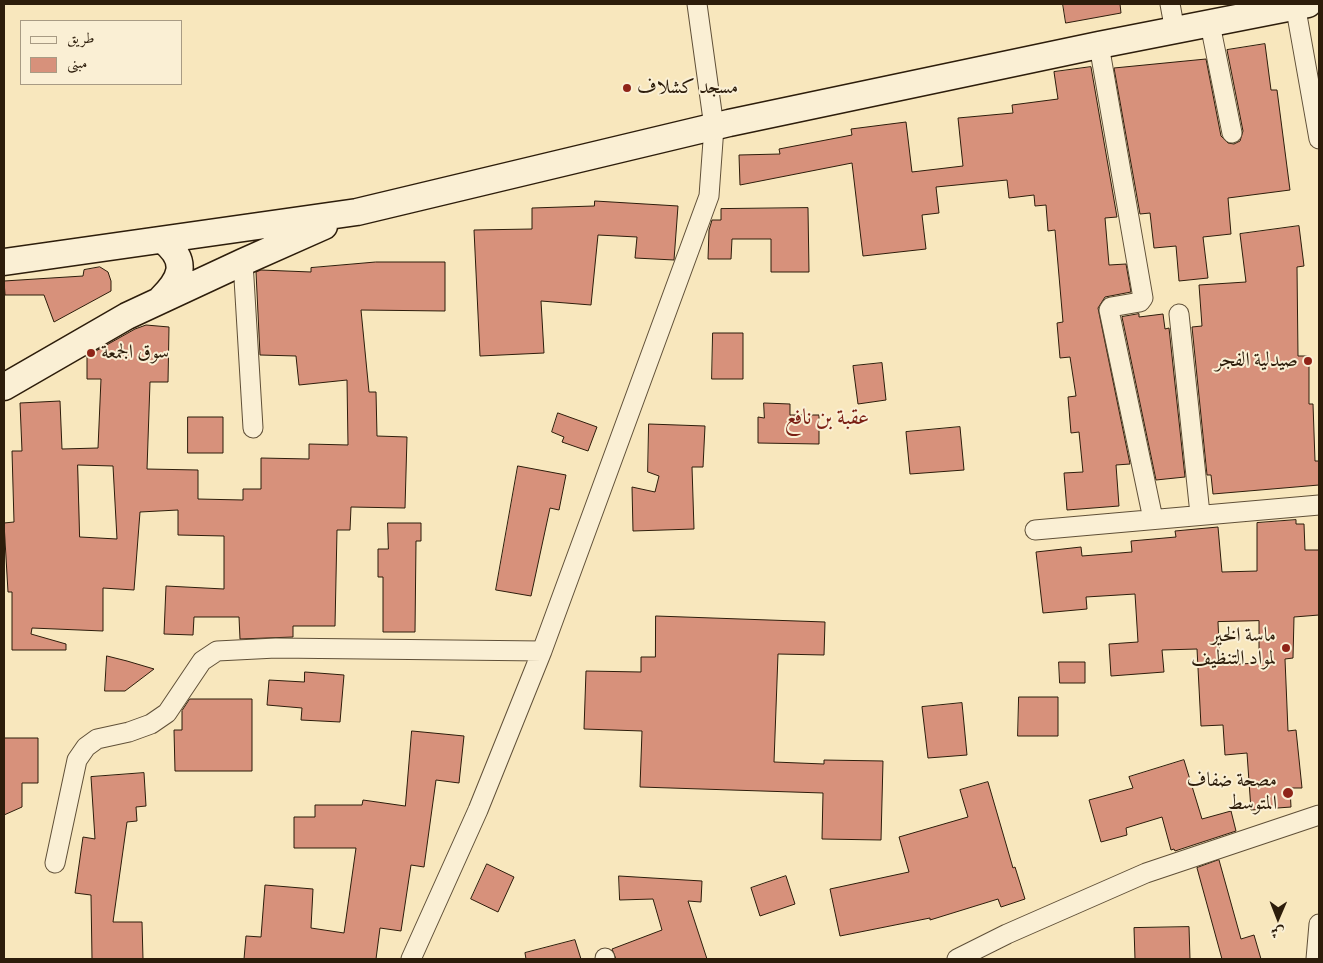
<!DOCTYPE html>
<meta charset="utf-8">
<style>
body{margin:0}
#map{position:relative;width:1323px;height:963px;overflow:hidden;background:#f8e7bd;font-family:"EB Garamond",Amiri,serif}
canvas{display:block}
.frame{position:absolute;inset:0;border:5px solid #2d1d0b;pointer-events:none}
.legend{position:absolute;left:20px;top:20px;width:162px;height:65px;box-sizing:border-box;background:#faefd4;border:1px solid #a89b84;margin:0;padding:6px 9px;list-style:none;font-size:15px;color:#2d1d0b}
.legend li{display:flex;align-items:center;gap:10px;height:25px}
.legend b{width:25px;border:1px solid #a89b84}
.north{position:absolute;left:1253px;top:893px;width:50px;height:50px;-webkit-text-stroke:4px #faefd4;paint-order:stroke;rotate:181deg;font-size:14px;font-weight:700;line-height:20px;text-align:center;color:#2d1d0b}
.north::after{content:'';display:block;margin:auto;width:18px;height:22px;background:#2d1d0b;clip-path:polygon(50% 0,100% 100%,50% 72%,0 100%)}
</style>
<div id="map">
<canvas width="1323" height="963"></canvas>
<div class="frame"></div>
<ul class="legend">
<li><b style="height:6px;background:#faefd4"></b>طريق</li>
<li><b style="height:14px;background:#d7917b"></b>مبنى</li>
</ul>
<div class="north">ش</div>
</div>
<script>
const context = document.querySelector('canvas').getContext('2d');
context.lineJoin = 'round';
function paint(path, color) {
  context.fillStyle = color;
  context.fill(path, 'evenodd');
}
function strokePath(path, color, width, dash) {
  context.strokeStyle = color;
  context.lineWidth = width;
  context.lineCap = dash ? 'butt' : 'round';
  context.setLineDash(dash || []);
  context.stroke(path);
}
function drawText(font, color, halo, rows, align = 'center') {
  context.font = font + ' "EB Garamond",Amiri,serif';
  context.lineWidth = 4;
  context.setLineDash([]);
  context.textBaseline = 'middle';
  context.strokeStyle = halo;
  context.fillStyle = color;
  for (const [text, x, y, turn = 0] of rows) {
    context.save();
    context.translate(x, y);
    context.rotate((+turn || 0) * Math.PI / 180);
    context.textAlign = isNaN(turn) ? turn : align;
    if (halo) context.strokeText(text, 0, 0);
    context.fillText(text, 0, 0);
    context.restore();
  }
}
const building = new Path2D(`
 M1063,4H1120L1121,13L1066,23Z
 M1265,44L1271,90H1277L1290,190L1228,198L1231,234L1203,237L1208,278L1179,281L1176,246L1154,248L1150,213L1140,214L1114,68L1206,59L1221,136L1228,143L1234,144L1240,141L1243,131L1227,50Z
 M1091,67L1117,217L1105,218L1109,265L1126,264L1131,292L1105,297L1098,308L1130,464L1116,465L1119,506L1067,510L1064,473L1083,472L1079,432L1071,433L1068,397L1076,396L1070,357L1060,358L1057,323L1063,322L1055,230L1048,231L1046,205L1035,206L1034,195L1009,198L1007,180L936,187L939,213L922,215L926,249L863,256L852,163L740,185L739,155L780,154L779,149L852,135L851,129L906,122L912,172L963,166L958,118L1013,113L1012,105L1058,99L1054,72Z
 M595,201L678,206L674,260L635,258L637,237L598,235L591,305L541,301L544,353L480,356L474,230L532,229V208L594,206Z
 M808,208L809,272H771V239H732L731,259H708L709,230L712,220H721V209Z
 M1299,226L1304,266L1297,267L1298,356H1309V404H1313L1315,461H1319V485L1213,494L1211,475H1207L1192,327L1202,326L1199,285L1246,282L1240,234Z
 M376,262H445V311L361,310L369,392H376L377,436L407,437L405,508L351,507L350,530H337L335,626H293V637L240,639L239,617H194L193,635L164,634L166,586L224,589V536L178,535V510L140,512L134,590L103,588V631L32,628L31,634L66,644V650H12V592H8L4,523L14,522L12,451H22L20,403L60,401L62,449L98,448L101,379H87V356L135,329L146,325L169,327L168,382H150L147,469L198,470V499L243,500V489H261V458L309,459V444L348,445L347,380L299,385L296,356L260,355L256,272L261,270L311,272V268ZM78,465L113,466L117,539L80,537Z
 M100,267L108,272L111,281V291L54,322L44,295H5L4,281L83,276L84,270Z
 M1139,314V317L1163,314L1165,329L1169,328L1185,477L1156,480L1122,317Z
 M713,333H743V379H712Z
 M882,363L886,400L858,404L853,366Z
 M764,403L790,404V415H819V444L758,443V417L764,418Z
 M558,413L597,427L588,451L562,442L564,437L552,432Z
 M188,417H223V453H188Z
 M649,424L705,426L703,467H692L694,529L633,531L632,487L655,492L659,476L648,472Z
 M960,427L964,470L910,474L906,432Z
 M518,466L566,475L559,510L550,508L531,596L496,590Z
 M1296,520V524H1304L1305,550H1319V615L1294,617L1293,658L1285,659L1288,731L1296,730L1302,788H1290L1291,807L1251,810L1247,753L1225,755L1223,725L1201,726L1197,649L1162,650L1164,672L1111,676L1109,644L1138,642L1135,594L1086,597L1087,609L1043,613L1036,552L1081,547L1082,556L1132,552L1131,541L1176,537L1175,531L1218,527L1222,572L1257,571V523ZM1259,621V663L1220,665L1218,622Z
 M388,523H421V541H416L415,632H383V577H378V549H388Z
 M656,616L825,622L824,655L778,654L774,762L824,764V760L883,761L881,840L822,839L823,793L640,787L642,731L584,729L586,671L641,672V657H655Z
 M107,656L127,661L154,669L125,691H105Z
 M1059,662H1085V683H1060Z
 M305,672L344,675L340,722L301,720L302,708L267,705L269,680L304,682Z
 M1019,697H1058V736H1018Z
 M190,699H252V771H175L174,730H182V711Z
 M962,703L967,755L928,758L922,707Z
 M412,731L464,736L459,783L436,780L424,867L411,865L401,931L380,928L376,959H244L246,936L261,937L265,885L313,889L311,928L344,933L356,848H294V817H315V805H362L363,800L405,806Z
 M4,738H38V783H22V807L4,815Z
 M1184,760L1202,819L1231,811L1236,831L1175,851L1174,849L1171,850L1162,817L1126,828L1127,835L1101,842L1089,800L1133,788L1129,777Z
 M144,773L146,806L136,807L137,821L127,822L113,922H142L143,959H92L91,895L75,893L83,837L95,839L91,777Z
 M988,782L1013,868L1015,867L1025,899L1001,907L998,899L930,920V918L840,936L830,889L909,872L899,837L968,817L960,790Z
 M1219,860L1241,939L1254,935L1261,959H1222L1197,868Z
 M487,864L514,877L498,912L471,899Z
 M619,876L702,881L701,902L688,901L707,959H616L612,949L662,930L653,899L620,900Z
 M786,876L795,904L760,916L751,888Z
 M1189,927L1190,959H1135L1134,928Z
 M575,940L581,959H526L525,953Z`);
paint(building, '#d7917b');
strokePath(building, '#2d1d0b', 1);
const minor = new Path2D(`
 M1170,4L1175,31
 M1295,4L1319,139
 M1210,24L1232,133
 M1099,45L1143,298L1140,302L1111,307L1109,310L1153,519
 M243,262L253,428
 M1179,314L1200,514
 M1035,530L1319,505
 M55,863L77,760L86,747L97,739L129,732L151,724L167,713L202,661L217,651L276,648L542,651
 M605,958V959
 M411,959L478,810L542,651L709,196L714,127L697,4
 M957,959L1007,934L1146,873L1319,815
 M1316,959L1319,924`);
const secondary = new Path2D(`
 M4,262L357,212L729,123L1099,45L1308,4
 M161,299C181,279 189,262 164,241
 M4,387L127,316L243,262L324,226`);
strokePath(minor, '#605038', 21);
strokePath(secondary, '#2d1d0b', 29);
strokePath(minor, '#faefd4', 19);
strokePath(secondary, '#faefd4', 26);
for (const [x, y, r, color] of [
 [627,88,5,"#8f2418"],
 [91,353,5,"#8f2418"],
 [1308,361,5,"#8f2418"],
 [1286,648,5,"#8f2418"],
 [1288,793,6,"#8f2418"]
]) {
  const dot = new Path2D();
  dot.arc(x, y, r, 0, 2 * Math.PI);
  context.fillStyle = color;
  context.fill(dot);
  strokePath(dot, '#faefd4', 2);
}
drawText('20px', '#2d1d0b', '#faefd4', [
 ["مسجد كشلاف",637,88,"left"],
 ["سوق الجمعة",101,353,"left"],
 ["صيدلية الفجر",1298,361],
 ["ماسة الخير",1276,636],
 ["لمواد التنظيف",1276,659],
 ["مصحة ضفاف",1277,781],
 ["المتوسط",1277,804]
], 'right');
drawText('22px', '#7a1f14', '#faefd4', [
 ["عقبة بن نافع",827,418]
]);
</script>
